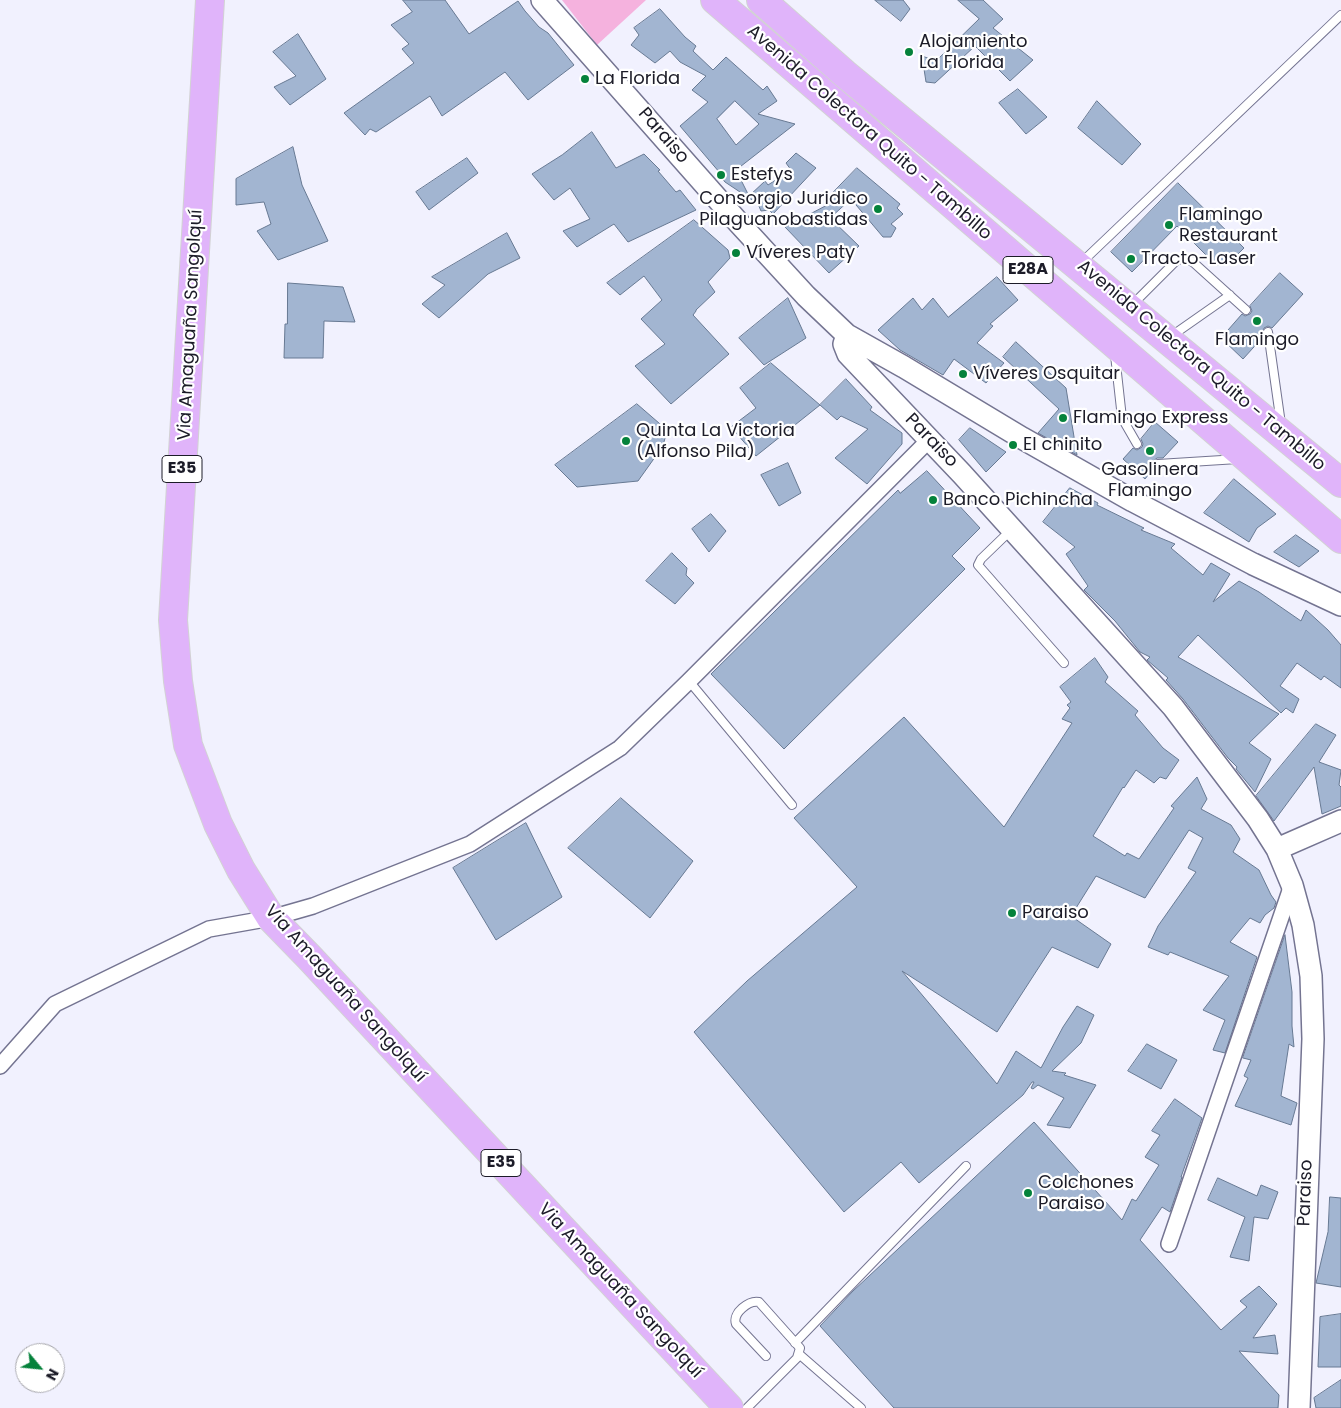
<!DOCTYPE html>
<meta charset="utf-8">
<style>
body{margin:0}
#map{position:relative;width:1341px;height:1408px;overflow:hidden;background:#f1f1fe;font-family:Poppins,sans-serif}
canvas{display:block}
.north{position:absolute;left:15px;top:1343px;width:50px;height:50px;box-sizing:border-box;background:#fff;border:1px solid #a4a4a9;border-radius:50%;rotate:118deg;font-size:14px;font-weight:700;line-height:20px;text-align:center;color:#1c1c28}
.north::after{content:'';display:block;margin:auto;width:18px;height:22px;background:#05823b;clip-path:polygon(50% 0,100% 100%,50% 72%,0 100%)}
</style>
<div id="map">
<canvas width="1341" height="1408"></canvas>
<div class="north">N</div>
</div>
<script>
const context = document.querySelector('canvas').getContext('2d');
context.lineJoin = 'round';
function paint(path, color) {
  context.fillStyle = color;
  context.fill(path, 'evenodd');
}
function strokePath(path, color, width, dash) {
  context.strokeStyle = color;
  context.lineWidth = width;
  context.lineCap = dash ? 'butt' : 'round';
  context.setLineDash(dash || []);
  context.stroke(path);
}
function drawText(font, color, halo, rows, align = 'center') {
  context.font = font + ' Poppins,sans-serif';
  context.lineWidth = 4.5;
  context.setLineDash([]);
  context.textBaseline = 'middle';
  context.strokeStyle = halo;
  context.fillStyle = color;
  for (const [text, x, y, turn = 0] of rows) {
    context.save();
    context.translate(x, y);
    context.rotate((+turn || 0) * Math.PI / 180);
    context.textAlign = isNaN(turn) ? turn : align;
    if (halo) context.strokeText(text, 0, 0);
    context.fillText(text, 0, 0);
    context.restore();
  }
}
paint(new Path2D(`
 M562,0H646L597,45Z`), '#f5b2de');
const building = new Path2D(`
 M403,0H445L469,34L518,1L525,11L539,27L548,33L574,65L528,100L505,72L442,116L430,96L376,132L370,129L365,135L344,113L414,63L402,49L409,44L391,25L412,12Z
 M875,0H903L910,9L901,21Z
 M958,0H983L1003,19L993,28L1033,60L1010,81L975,46L935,83L926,82L922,56L936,61L979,19Z
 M660,9L685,37L696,46L693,51L713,70L726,57L763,90L767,86L777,101L758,114L795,124L736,170L749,196L765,181L768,185L791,170L786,163L796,153L816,168L773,214L769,210L761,211L758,204L725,182L718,174L720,173L680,126L708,102L692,90L706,76L680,62L670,51L655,63L631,45L639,35L634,28ZM735,101L759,124L736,145L717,119Z
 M298,34L326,79L290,105L274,87L296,76L273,52Z
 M1018,89L1047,117L1026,134L999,103Z
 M1097,101L1141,144L1122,165L1078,128Z
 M592,132L616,168L644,154L660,170L658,171L676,192L680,190L696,210L628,242L614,224L577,247L563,231L590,219L570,188L554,200L532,174L562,155Z
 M293,147L302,185L328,241L278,260L257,231L271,224L264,202L236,205V179Z
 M467,158L478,173L429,210L416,192Z
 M857,168L900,204L897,208L903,214L891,224L896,228L891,237H883L851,199L830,218L859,246L829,273L785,227L833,202L829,197Z
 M1178,183L1244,248L1229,263L1216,265L1177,226L1132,272L1111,252Z
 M694,220L728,250L730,258L708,282L715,292L696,310V311L693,315L729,354L671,404L635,366L665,344L641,319L662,300L644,276L620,295L607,283Z
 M507,233L520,258L488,274L439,318L422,304L445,285L432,277Z
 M1280,273L1303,294L1272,328L1268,326L1264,328L1263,337L1243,359L1221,338L1242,314L1245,316L1250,314L1252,311L1250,306Z
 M997,277L1018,300L990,324L993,326L977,343L1004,363L986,383L954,359L943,375L900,350L878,330L913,298L922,310L933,298L948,317Z
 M288,283L343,287L355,322L324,321L323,358H284L285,324H287Z
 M788,298L806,338L764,365L739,338Z
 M1016,342L1066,388L1077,455L1038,433L1059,409L1003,357Z
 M771,363L820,405L756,456L731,427L756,408L740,388Z
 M846,379L872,407L870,410L902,433V444L867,484L835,458L868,429L841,416L837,420L820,405Z
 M637,404L667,430L663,446L638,481L577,487L555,465Z
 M1155,422L1178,442L1163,458H1157L1153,461L1152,465L1154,468L1145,479L1123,459L1133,448L1137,450L1142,447L1143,444L1141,439Z
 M970,428L1006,452L986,472L959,440Z
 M788,463L801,493L779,506L761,475Z
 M927,471L980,528L952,556L965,569L784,749L711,674L898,490L900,493Z
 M1234,479L1276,514L1257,528L1249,542L1204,513Z
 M1070,488L1098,503L1097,505L1144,528L1141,530L1175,544L1171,548L1203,575L1211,563L1230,574L1213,602L1239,581L1259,592L1301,621L1306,610L1328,630L1341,645V688L1324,676L1321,680L1297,663L1280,686L1299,699L1293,713L1286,708L1281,713L1198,635L1178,657L1279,714L1249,743L1271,759L1255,792L1236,769L1237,767L1228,758L1183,699L1166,680L1168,678L1147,660L1150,657L1140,652L1115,621L1084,590L1088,586L1066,554L1075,547L1043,522Z
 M711,514L726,531L709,552L692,529Z
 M1296,535L1319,551L1299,567L1274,552Z
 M672,553L687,568L686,575L694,583L675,604L646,581Z
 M1095,658L1108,677L1105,682L1138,711L1135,715L1163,748L1179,760L1166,779L1160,777L1154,783L1136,770L1124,788L1123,787L1093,836L1125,856L1127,853L1139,859L1174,808L1171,806L1197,777L1207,799L1201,809L1231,825L1240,839L1233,852L1259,870L1271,895L1276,902L1274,908L1265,915L1260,923L1250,918L1230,942L1257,957L1225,1053L1213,1050L1225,1020L1203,1010L1229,976L1170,952L1168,955L1148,947L1158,926L1196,872L1188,868L1203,838L1189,830L1145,898L1096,876L1071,916L1111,944L1098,968L1052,947L997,1032L902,971L997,1084L1016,1051L1041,1068L1063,1027L1077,1006L1094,1015L1081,1043L1052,1071L1066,1073L1064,1075L1096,1085L1070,1128L1047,1125L1064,1098L1038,1085L1033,1089L1031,1088L1034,1082H1032L1023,1095L919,1183L901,1162L844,1212L694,1032L747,981L857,887L794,818L904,717L1004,827L1072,723L1062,719L1070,708L1067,705L1071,702L1060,687Z
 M1316,724L1336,735L1319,762L1341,770L1339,785L1341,787V806L1322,814L1314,767L1274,821L1256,796Z
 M621,798L693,861L650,918L568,848Z
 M526,823L562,897L496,940L453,868Z
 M1285,935L1292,992V1026L1294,1047L1289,1044L1281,1096L1297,1103L1291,1125L1235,1106L1248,1078L1244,1076L1251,1060L1243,1058Z
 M1147,1044L1177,1060L1161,1089L1128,1071Z
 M1175,1099L1202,1118L1181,1177H1182L1170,1212L1162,1207L1140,1240L1221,1330L1247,1307L1240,1301L1259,1286L1277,1304L1253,1338L1275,1335L1278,1354L1239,1351L1279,1395L1278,1408H894L820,1326L853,1291L1034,1122L1122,1220L1132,1199L1136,1201L1159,1165L1145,1157L1160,1135L1152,1131Z
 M1218,1178L1257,1196L1261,1185L1278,1192L1268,1219L1254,1217L1249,1261L1230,1257L1245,1217L1208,1200Z
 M1330,1197L1341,1198V1287L1316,1283L1328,1232Z
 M1341,1314V1367H1318L1320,1317Z
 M1341,1380V1408H1316L1314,1398Z`);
paint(building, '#a2b5d1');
strokePath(building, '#677993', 1);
const lane = new Path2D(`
 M1082,262L1341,15
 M1132,305L1177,260L1186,258L1194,263L1246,310
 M1268,332L1281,424
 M1170,337L1230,295
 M1115,355L1122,418L1137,444
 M1158,464L1238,459
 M1010,531L981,559L978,565L1064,663
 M689,681L792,805
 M795,1343L966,1166
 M799,1354L861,1408
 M747,1408L797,1358L800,1348L759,1302C749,1300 732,1313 736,1324L766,1356`);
const street = new Path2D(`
 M0,1066L55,1004L209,929L271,918L313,906L470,844L620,748L689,681L929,440
 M1169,1244L1292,885`);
const secondary = new Path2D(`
 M542,0L738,222L806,296L847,335L904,367L1022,438L1133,501L1253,564L1341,605
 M847,335L844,344L848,354L962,474L1173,707L1258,819L1277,849L1292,885L1303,925L1311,976L1313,1039L1299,1408
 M1277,849L1341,821`);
const highway = new Path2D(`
 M210,0L173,620L178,681L188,745L218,824L241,870L271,918L309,957L729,1408
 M715,0L1341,539
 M761,0L845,74L1341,483`);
strokePath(lane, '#747491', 10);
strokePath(street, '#747491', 18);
strokePath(secondary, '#747491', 24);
strokePath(highway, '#d2d2d4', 30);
strokePath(lane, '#fff', 8);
strokePath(street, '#fff', 15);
strokePath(secondary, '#fff', 21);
strokePath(highway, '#e0b4fa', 28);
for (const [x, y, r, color] of [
 [909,52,5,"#05823b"],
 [585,79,5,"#05823b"],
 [721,175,5,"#05823b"],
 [878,209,5,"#05823b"],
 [1169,225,5,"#05823b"],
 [736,253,5,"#05823b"],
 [1131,259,5,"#05823b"],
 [1257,321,5,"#05823b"],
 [963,374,5,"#05823b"],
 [1063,418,5,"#05823b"],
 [626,441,5,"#05823b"],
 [1013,445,5,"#05823b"],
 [1150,451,5,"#05823b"],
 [933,500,5,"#05823b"],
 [1012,913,5,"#05823b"],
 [1028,1193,5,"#05823b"]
]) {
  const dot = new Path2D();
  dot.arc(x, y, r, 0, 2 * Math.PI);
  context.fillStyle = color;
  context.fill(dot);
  strokePath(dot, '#fff', 2);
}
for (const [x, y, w] of [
 [1028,270,50],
 [182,469,40],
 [501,1163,40]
]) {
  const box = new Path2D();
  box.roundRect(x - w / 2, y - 13.5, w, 27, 4);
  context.fillStyle = '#fff';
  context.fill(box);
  strokePath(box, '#1c1c28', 1);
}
drawText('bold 16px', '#1c1c28', null, [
 ["E28A",1028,270],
 ["E35",182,469],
 ["E35",501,1163]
]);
drawText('18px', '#1c1c28', '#fff', [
 ["Alojamiento",919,42],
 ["La Florida",919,63],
 ["La Florida",595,79],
 ["Estefys",731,175],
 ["Consorgio Juridico",868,199,"right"],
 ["Pilaguanobastidas",868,220,"right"],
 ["Flamingo",1179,215],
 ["Restaurant",1179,236],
 ["Víveres Paty",746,253],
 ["Tracto-Laser",1141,259],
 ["Flamingo",1257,340,"center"],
 ["Víveres Osquitar",973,374],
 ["Flamingo Express",1073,418],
 ["Quinta La Victoria",636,431],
 ["(Alfonso Pila)",636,452],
 ["El chinito",1023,445],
 ["Gasolinera",1150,470,"center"],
 ["Flamingo",1150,491,"center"],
 ["Banco Pichincha",943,500],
 ["Paraiso",1022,913],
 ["Colchones",1038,1183],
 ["Paraiso",1038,1204]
], 'left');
drawText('18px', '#1c1c28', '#fff', [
 ["Avenida Colectora Quito - Tambillo",869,133,41],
 ["Paraiso",663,136,49],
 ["Via Amaguaña Sangolquí",191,325,-87],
 ["Avenida Colectora Quito - Tambillo",1201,366,40],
 ["Paraiso",931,441,46],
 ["Via Amaguaña Sangolquí",345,994,48],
 ["Paraiso",1306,1193,-88],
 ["Via Amaguaña Sangolquí",620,1291,47]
]);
</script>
